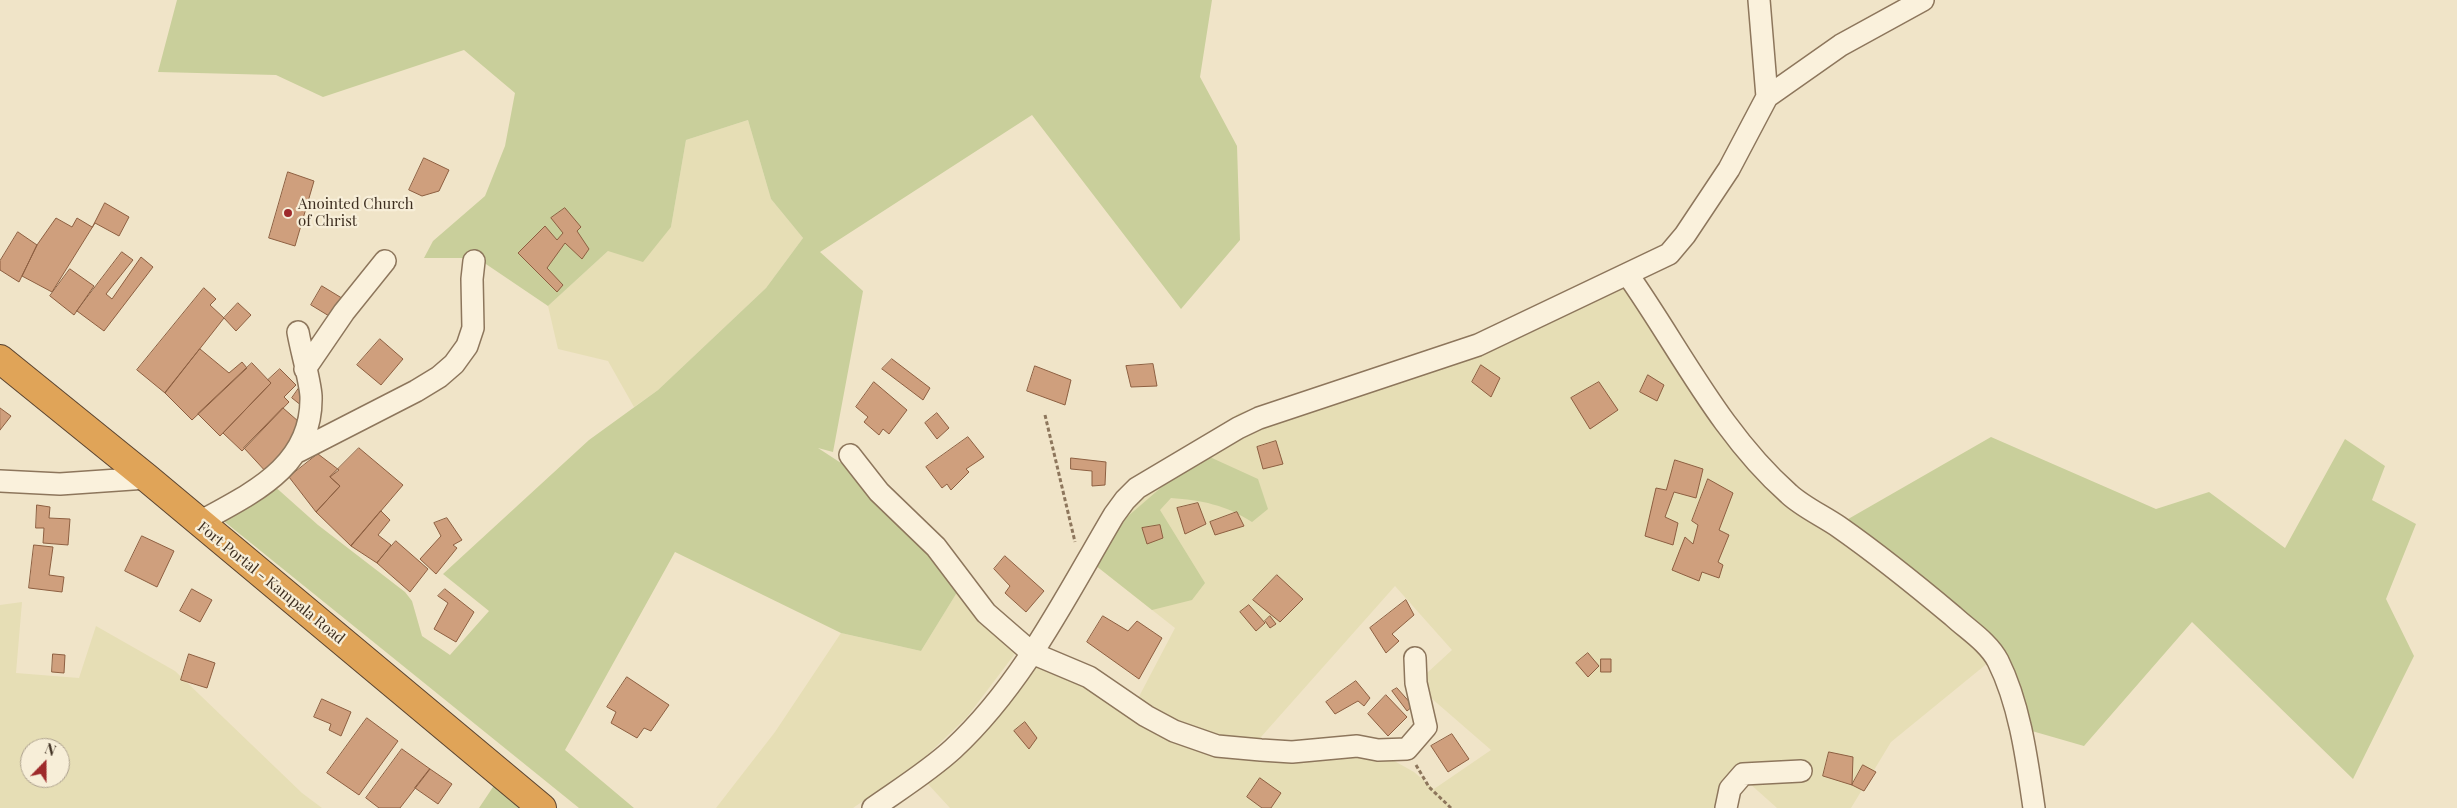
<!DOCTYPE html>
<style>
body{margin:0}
#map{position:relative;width:2457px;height:808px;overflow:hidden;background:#f0e4c8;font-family:"Playfair Display",serif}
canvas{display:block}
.north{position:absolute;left:20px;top:738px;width:50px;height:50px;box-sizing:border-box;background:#f7eed8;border:1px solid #ada18e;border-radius:50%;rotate:22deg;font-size:14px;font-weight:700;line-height:20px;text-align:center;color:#3d2e20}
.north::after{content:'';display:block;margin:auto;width:18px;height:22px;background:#9e2a2b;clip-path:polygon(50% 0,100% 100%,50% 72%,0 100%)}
</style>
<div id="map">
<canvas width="2457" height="808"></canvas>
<div class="north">N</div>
</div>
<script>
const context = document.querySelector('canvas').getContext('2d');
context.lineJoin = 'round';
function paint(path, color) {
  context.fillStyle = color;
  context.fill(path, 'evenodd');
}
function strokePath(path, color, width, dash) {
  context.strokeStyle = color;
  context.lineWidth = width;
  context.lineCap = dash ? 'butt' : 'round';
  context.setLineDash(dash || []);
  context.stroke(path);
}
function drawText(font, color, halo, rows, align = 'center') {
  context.font = font + ' "Playfair Display",serif';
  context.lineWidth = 4.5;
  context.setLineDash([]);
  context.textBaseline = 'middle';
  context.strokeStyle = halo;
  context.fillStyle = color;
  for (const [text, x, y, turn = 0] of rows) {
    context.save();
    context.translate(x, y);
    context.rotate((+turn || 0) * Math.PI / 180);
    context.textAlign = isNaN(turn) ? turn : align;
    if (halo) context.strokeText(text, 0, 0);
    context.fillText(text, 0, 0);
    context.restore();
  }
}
paint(new Path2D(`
 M748,120L771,199L803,238L766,288L658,390L634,407L608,361L558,349L548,306L608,251L671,227L686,140Z
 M1637,273L1785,497L2000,653L1891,742L1851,808H1777L1739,774L1723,808H950L927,783L960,759L1002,710L1024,655L1133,708L1175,628L1095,565L1129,487L1239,413L1495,333ZM1395,586L1452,650L1415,684L1491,750L1434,789L1414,772L1380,753L1253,746Z
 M961,586L1017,651L967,717L921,761L853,808H716L775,732L841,633L921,651Z
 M22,602L16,673L79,678L96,626L175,671L302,793L322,808H0V605ZM30,748H60V778H30Z`), '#e6deb5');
paint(new Path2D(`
 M177,0H1212L1200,77L1237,146L1240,240L1181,309L1032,115L820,252L863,291L833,452L818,448L867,480L961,586L921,651L841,633L675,552L565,750L634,808H579L215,514L272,484L318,525L405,592L412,601L422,636L450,655L489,611L443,574L589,440L658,390L766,288L803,238L771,199L748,120L686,140L671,227L643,262L608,251L548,306L477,258H424L433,241L485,196L505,146L515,93L464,50L323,97L276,75L158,72Z
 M1991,437L2156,509L2209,492L2285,548L2345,439L2385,466L2372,500L2416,524L2386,599L2414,656L2353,779L2192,622L2084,746L2025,729L2000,653L1843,522Z
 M1201,453L1258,479L1268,509L1252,522C1226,505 1201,500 1171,498L1160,510L1205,583L1192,600L1152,610L1095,565L1127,517Z
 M495,784L522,808H479Z`), '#c9cf9b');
const building = new Path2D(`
 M424,158L449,170L439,191L422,196L409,190Z
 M288,172L314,181L295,246L269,238Z
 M105,203L129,217L119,236L95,223L52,292L22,276L37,245L56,218L72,227L77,218L92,227Z
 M565,208L581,227L577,231L589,249L582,259L565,243L547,268L563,285L557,292L518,253L545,226L557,240L563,233L551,218Z
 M18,232L37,245L19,282L0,270V261Z
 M122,252L133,260L106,294L112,299L141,257L153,267L104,331L77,311Z
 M70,269L94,286L74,315L50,296Z
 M322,286L345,300L334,319L311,305Z
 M204,288L216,299L210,305L224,318L165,393L137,370Z
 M238,303L251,315L236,331L224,318Z
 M380,339L403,359L381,385L357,365Z
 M200,349L229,373L242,362L247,368L192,420L165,393Z
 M892,359L930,388L923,400L882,369Z
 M252,363L271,383L220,436L198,414Z
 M1153,364L1157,386L1131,387L1126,366Z
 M1481,365L1500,378L1491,397L1472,382Z
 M1035,366L1071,380L1065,405L1027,391Z
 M280,369L296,385L284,397L289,402L242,451L223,433L271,383L268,380Z
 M1648,375L1664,385L1657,401L1640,392Z
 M874,382L907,410L889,434L883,429L879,435L864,422L868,417L856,407Z
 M1599,382L1618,410L1590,429L1571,398Z
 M299,388L310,396L302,406L292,398Z
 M0,408L11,416L0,430Z
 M283,408L306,428L268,474L244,448Z
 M937,413L949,428L937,439L925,423Z
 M968,437L984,457L966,469L969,472L951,490L947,484L942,488L926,467Z
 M1276,441L1283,464L1263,469L1257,447Z
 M359,448L403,485L351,546L316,512L340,486L330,477Z
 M318,454L339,470L330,477L340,486L316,512L289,477Z
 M1071,458L1106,462L1105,485L1092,486V471L1071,469Z
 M1675,460L1703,469L1696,498L1674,492L1665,517L1678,523L1673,545L1645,536L1656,488L1666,490Z
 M1708,479L1733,493L1719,530L1729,535L1718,562L1723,565L1719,578L1702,572L1699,581L1672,570L1685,537L1693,544L1698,525L1692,521Z
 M1198,503L1206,524L1185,534L1177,508Z
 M37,505L50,507L49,518L70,519L68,545L43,543L44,528H36Z
 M381,511L390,520L378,535L391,545L377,563L351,546Z
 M1237,512L1244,526L1215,535L1210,522Z
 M447,518L462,540L453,545L457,548L436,574L420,559L441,536L434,523Z
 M1160,525L1163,538L1147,544L1142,528Z
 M142,536L174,551L157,587L125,571Z
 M396,541L428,569L410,592L377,563Z
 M34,545L53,547L49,575L64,577L62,592L29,588Z
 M1005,556L1044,591L1026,612L1005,593L1010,586L994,569Z
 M1277,575L1303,599L1280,622L1253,600Z
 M192,589L212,600L200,622L180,611Z
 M445,589L474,612L456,642L434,629L448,603L438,596Z
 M1406,600L1414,615L1392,634L1399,641L1386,653L1370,628Z
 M1249,605L1265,623L1256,631L1240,612Z
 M1103,616L1128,631L1137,621L1162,638L1139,679L1087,642Z
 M1270,616L1276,624L1270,628L1265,621Z
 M1588,653L1599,666L1588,677L1576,663Z
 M53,654L65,655L64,673L52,672Z
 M189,654L215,663L207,688L181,680Z
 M1601,659H1611V672H1601Z
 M627,677L669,705L651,731L644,728L637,738L611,723L616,712L607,707Z
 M1356,681L1370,698L1364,706L1358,701L1335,714L1326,702Z
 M1397,688L1413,706L1407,711L1392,691Z
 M1386,695L1407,717L1388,736L1368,714Z
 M322,699L351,712L341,736L329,730L331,724L314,717Z
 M367,718L398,741L359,795L327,773Z
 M1025,722L1037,738L1029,749L1014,731Z
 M1452,734L1469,759L1448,772L1431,746Z
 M402,749L430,769L400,808H379L366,798Z
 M1829,752L1853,757L1852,785L1823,776Z
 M1863,765L1876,772L1864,791L1852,785Z
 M430,769L452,784L438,804L415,788Z
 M1260,778L1281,793L1271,808H1262L1247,797Z`);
paint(building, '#cf9f7d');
strokePath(building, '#8d5f41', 1);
const minor = new Path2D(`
 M1767,97L1841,45L1923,0
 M1628,275C1680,349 1720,433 1789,494C1803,507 1823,516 1839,527C1879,555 1916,585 1953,616C1968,630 1988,642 1998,661C2020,705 2027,760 2034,808
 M305,369L344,312L385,261
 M299,451L416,391L439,377L454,364L467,346L473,328L472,279L474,261
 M850,455L879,492L936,547L986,613L1032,653L1089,677L1146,716L1174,731L1217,746L1261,750L1292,752L1357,746L1378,750L1407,749L1426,727L1416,683L1415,658
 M0,481L60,484L147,478
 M198,523C250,494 313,467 311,396C310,380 301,350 298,332
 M873,808C900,789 929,771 953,749C1023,684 1066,596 1114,515L1125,500L1137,488L1238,428L1259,418L1478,345L1669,254L1685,235L1729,169L1767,97L1759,0
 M1726,808L1730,789L1743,774L1801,771`);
const highway = new Path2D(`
 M0,359L147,478L542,808`);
strokePath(minor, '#8d765c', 24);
strokePath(highway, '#5b4430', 30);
strokePath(new Path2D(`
 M1045,415L1075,542
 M1416,765L1429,787L1451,808`), '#8d765c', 3, [4, 2.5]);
strokePath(minor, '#faf1dc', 21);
strokePath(highway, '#e0a458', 28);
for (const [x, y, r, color] of [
 [288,213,5,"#9e2a2b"]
]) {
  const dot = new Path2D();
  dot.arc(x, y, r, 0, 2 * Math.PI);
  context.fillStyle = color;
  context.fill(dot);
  strokePath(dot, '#f7eed8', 2);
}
drawText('15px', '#3d2e20', '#f7eed8', [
 ["Anointed Church",298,204],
 ["of Christ",298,221]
], 'left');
drawText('15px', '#3d2e20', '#f7eed8', [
 ["Fort Portal - Kampala Road",271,583,39]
]);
</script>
